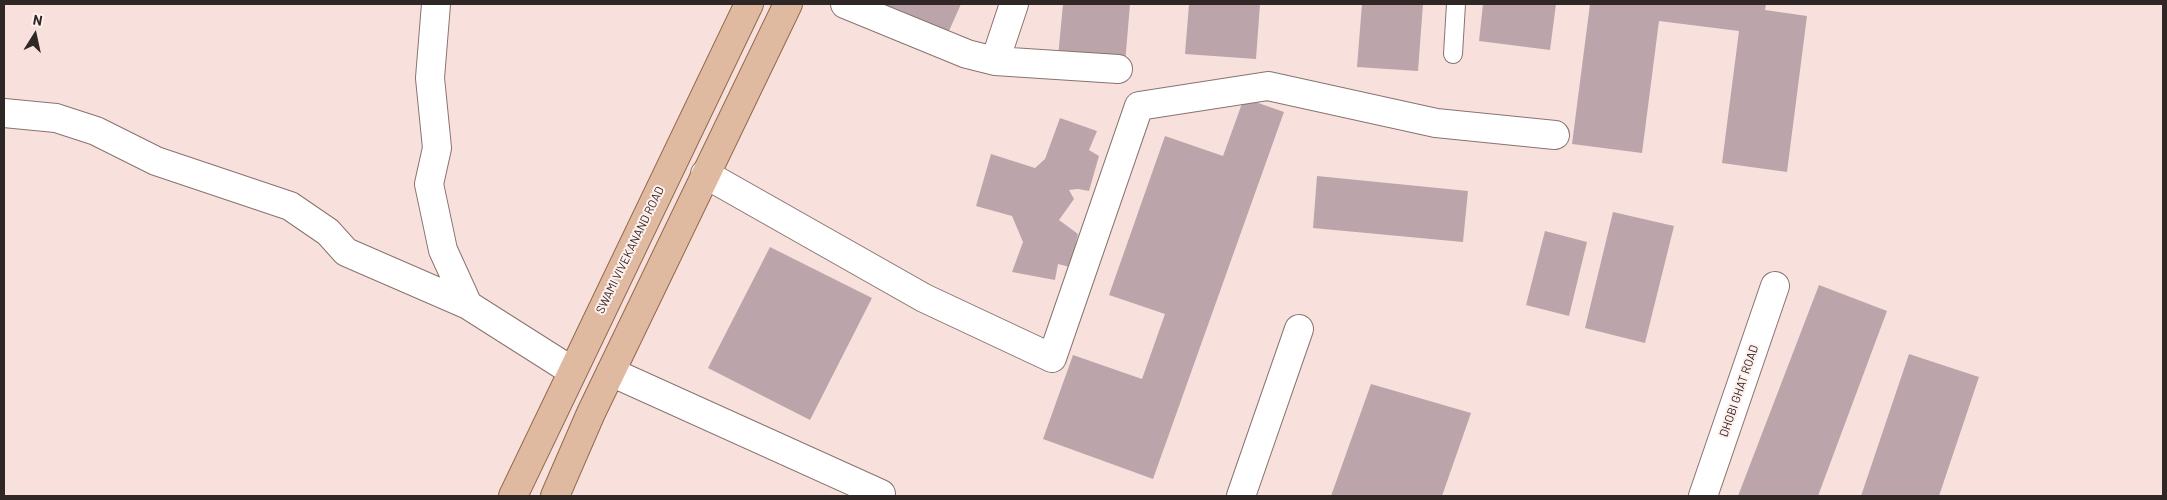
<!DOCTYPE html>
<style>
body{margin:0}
#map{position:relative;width:2167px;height:500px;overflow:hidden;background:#f8e1dd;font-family:Barlow,sans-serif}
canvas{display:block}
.frame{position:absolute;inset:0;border:5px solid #2f2725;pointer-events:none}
.north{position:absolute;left:10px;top:10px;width:50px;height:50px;-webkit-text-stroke:4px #fff0ee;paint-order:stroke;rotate:10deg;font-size:14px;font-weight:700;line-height:20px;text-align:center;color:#2f2725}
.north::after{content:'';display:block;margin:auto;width:18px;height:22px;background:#2f2725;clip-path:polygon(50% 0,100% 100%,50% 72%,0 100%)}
</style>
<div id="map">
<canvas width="2167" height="500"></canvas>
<div class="frame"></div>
<div class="north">N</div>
</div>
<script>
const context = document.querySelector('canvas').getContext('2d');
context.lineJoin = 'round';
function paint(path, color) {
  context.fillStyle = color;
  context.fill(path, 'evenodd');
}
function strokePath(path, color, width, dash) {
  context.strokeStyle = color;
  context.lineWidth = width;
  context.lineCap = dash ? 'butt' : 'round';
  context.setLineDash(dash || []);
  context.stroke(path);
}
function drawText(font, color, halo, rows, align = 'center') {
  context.font = font + ' Barlow,sans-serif';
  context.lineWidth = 4;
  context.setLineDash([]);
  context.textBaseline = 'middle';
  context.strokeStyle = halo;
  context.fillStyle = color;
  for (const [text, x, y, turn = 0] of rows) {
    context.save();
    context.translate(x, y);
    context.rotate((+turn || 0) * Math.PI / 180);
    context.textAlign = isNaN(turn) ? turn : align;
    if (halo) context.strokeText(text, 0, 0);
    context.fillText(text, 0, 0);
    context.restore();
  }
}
paint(new Path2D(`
 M881,4H961L944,42Z
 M1063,4H1130L1125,64L1058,57Z
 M1189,4H1260L1256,59L1185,54Z
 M1362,4H1423L1418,71L1357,67Z
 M1483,4H1556L1550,50L1479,41Z
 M1590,4H1766L1765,10L1807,16L1787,172L1722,163L1739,31L1659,21L1642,153L1572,144Z
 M1244,98L1284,112L1153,479L1043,439L1073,355L1142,379L1165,314L1109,295L1165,136L1223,156Z
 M1060,118L1097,131L1089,150L1099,156L1089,191L1078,189L1069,190L1074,199L1059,220L1078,234L1070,267L1058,264L1055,280L1012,272L1023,242L1012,216L976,206L991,154L1035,168L1045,159Z
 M1317,176L1468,191L1463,242L1313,228Z
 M1613,212L1674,226L1645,343L1585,328Z
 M1545,231L1587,242L1569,316L1526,305Z
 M770,247L872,298L810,420L708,368Z
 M1819,285L1887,311L1818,496H1738Z
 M1909,354L1979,377L1939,496H1861Z
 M1371,384L1471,413L1442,496H1331Z`), '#bba5aa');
const lane = new Path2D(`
 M1453,54L1456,4`);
const street = new Path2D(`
 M436,4L430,78L437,148L429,184L443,250L468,305L572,371
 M845,4L967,54L995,61L1014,4
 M995,61L1118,69
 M4,113L56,118L96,131L156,161L290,206L328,232L346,252L468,305
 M705,174L924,298L1052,358L1139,106L1268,86L1436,123L1555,135
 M611,372L881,494
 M1241,496L1299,329
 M1703,496L1775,286`);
const primary = new Path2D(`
 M513,496L749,4
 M555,496L591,413L788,4`);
strokePath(lane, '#88736f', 20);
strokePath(street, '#88736f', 30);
strokePath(primary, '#94694b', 30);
strokePath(lane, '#fff', 18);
strokePath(street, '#fff', 28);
strokePath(primary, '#dfbaa0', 28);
drawText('12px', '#2f2725', '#fff0ee', [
 ["SWAMI VIVEKANAND ROAD",630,250,-64],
 ["DHOBI GHAT ROAD",1739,391,-71]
]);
</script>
